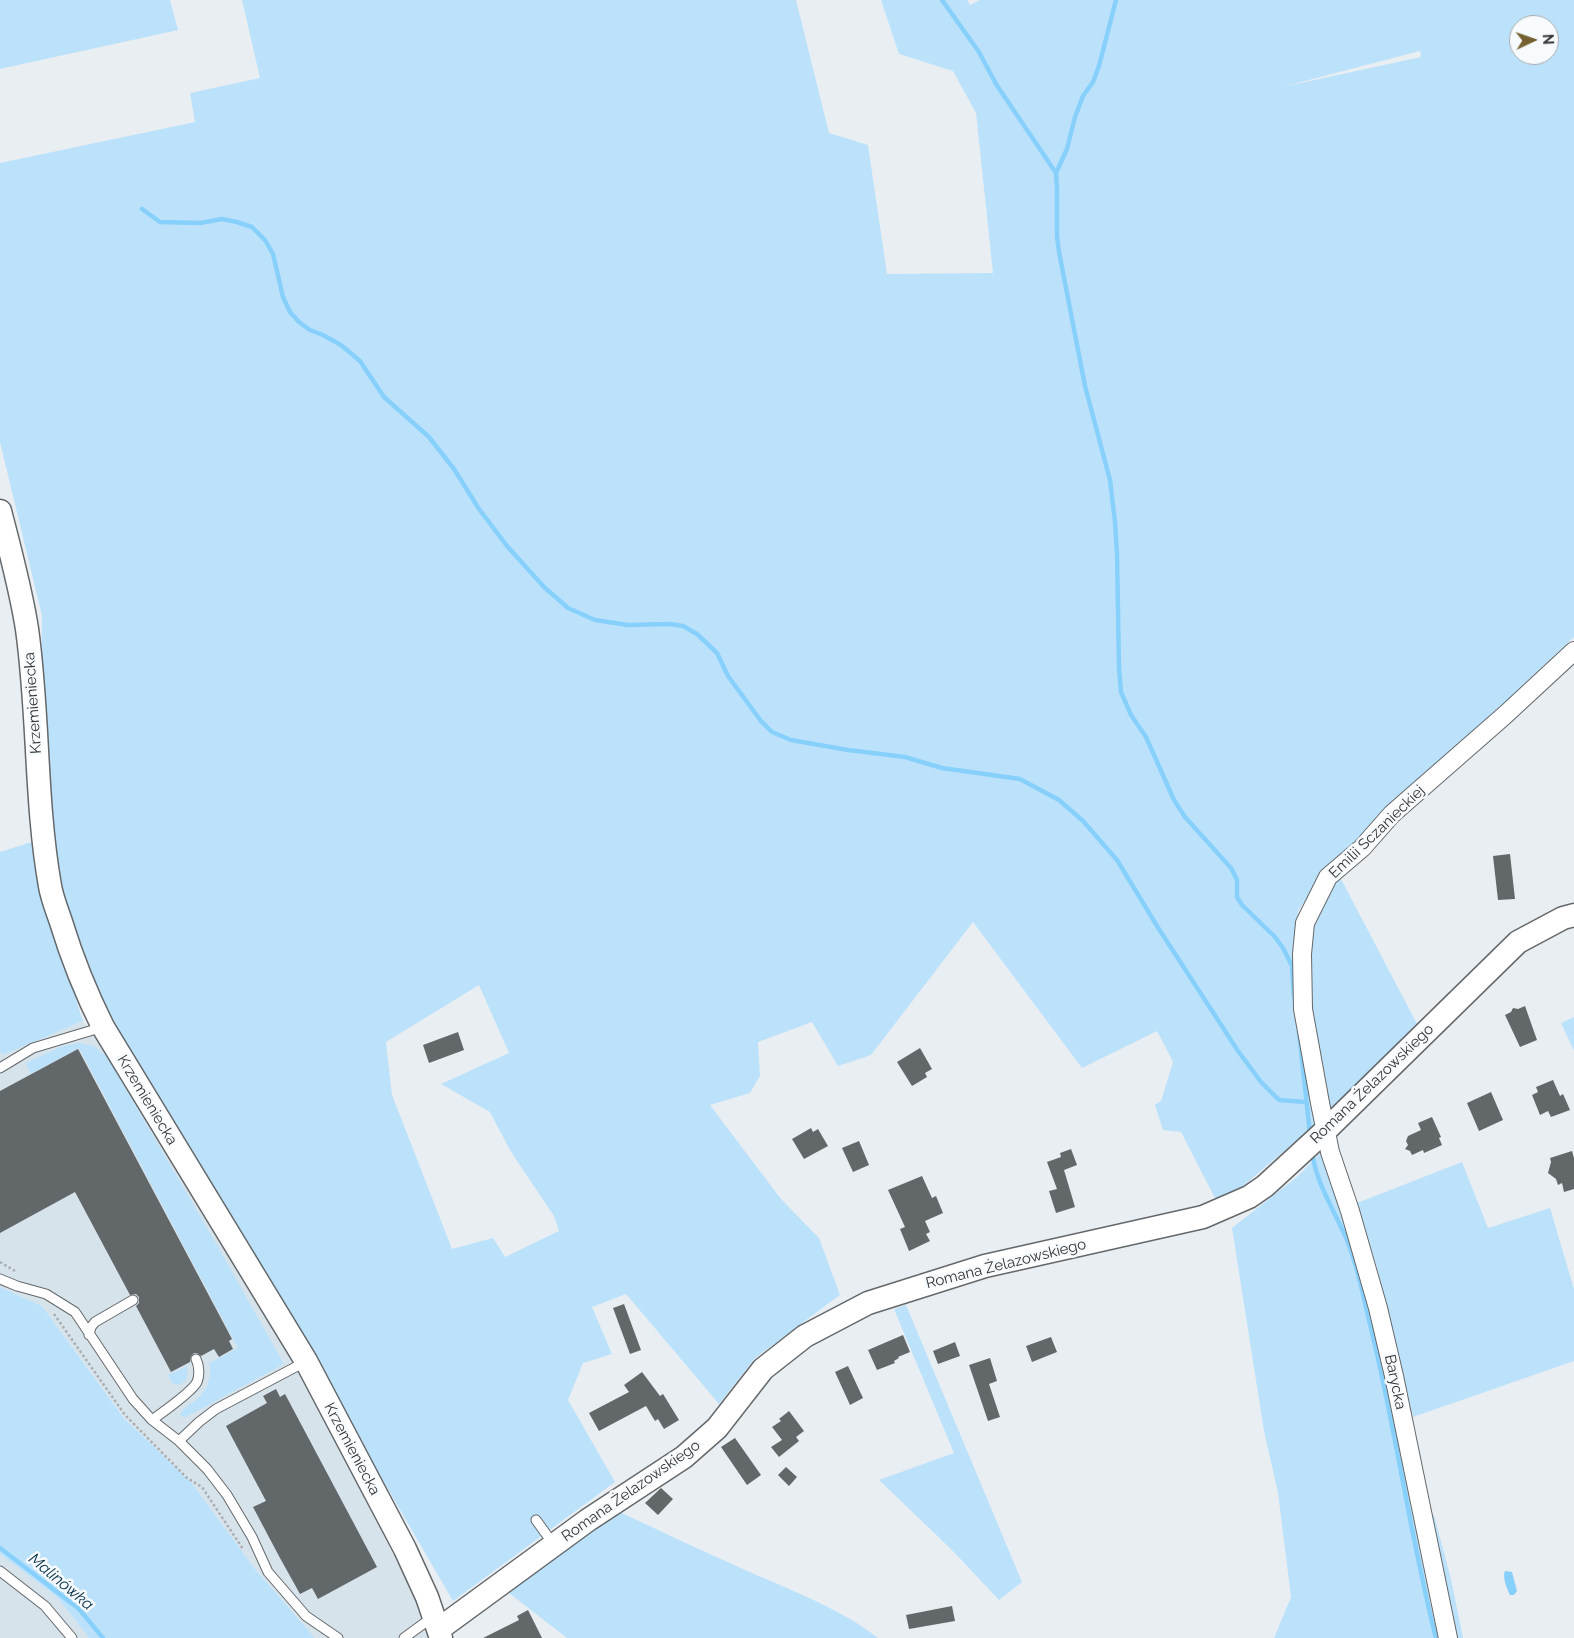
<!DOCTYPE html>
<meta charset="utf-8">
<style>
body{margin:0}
#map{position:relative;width:1574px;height:1638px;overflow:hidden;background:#e9eef2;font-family:Raleway,sans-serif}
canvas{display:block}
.north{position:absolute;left:1509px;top:15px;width:50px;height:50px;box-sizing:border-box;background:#f7fbfe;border:1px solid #a8abae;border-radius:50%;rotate:87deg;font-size:14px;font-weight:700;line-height:20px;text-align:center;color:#323435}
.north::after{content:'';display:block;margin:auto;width:18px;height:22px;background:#75602f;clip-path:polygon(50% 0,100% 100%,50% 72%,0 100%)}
</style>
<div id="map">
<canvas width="1574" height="1638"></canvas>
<div class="north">N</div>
</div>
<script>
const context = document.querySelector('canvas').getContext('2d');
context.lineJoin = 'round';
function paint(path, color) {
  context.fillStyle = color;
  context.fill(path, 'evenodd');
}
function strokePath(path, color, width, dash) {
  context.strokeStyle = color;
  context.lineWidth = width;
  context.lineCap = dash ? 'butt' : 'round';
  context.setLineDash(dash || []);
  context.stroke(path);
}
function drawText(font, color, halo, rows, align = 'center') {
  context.font = font + ' Raleway,sans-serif';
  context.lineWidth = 5;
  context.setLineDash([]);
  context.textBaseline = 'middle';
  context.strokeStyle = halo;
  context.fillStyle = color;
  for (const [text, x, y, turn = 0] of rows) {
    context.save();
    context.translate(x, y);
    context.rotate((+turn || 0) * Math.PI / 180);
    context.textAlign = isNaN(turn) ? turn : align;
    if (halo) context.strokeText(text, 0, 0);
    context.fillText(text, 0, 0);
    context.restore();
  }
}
paint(new Path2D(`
 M83,1021L109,1055L283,1341L322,1413L417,1602L429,1638H315L255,1569L191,1482L124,1417L42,1306L0,1287V1052L3,1055Z
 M0,1553L57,1597L89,1638H0Z`), '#d7e3eb');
paint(new Path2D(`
 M0,0H170L178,30L0,69Z
 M242,0H796L829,133L868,145L887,274L993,273L976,113L953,71L899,54L881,0H967L970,5L980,0H1574V637L1324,872L1298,911L1297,964L1316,1124L1231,1196L1216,1200L1181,1132L1163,1130L1155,1105L1161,1101L1173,1062L1157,1031L1082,1068L973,922L871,1055L838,1066L812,1022L758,1042L760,1076L750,1093L710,1105L781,1199L819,1238L840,1295L755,1358L719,1404L626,1294L592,1307L612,1354L583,1363L568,1400L615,1482L453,1601L313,1360L106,1014L56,883L41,735L42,616L0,442V163L195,122L190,93L260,78ZM1519,25H1549V55H1519ZM1420,51L1421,57L1282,87ZM479,985L509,1053L441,1084L490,1112L511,1152L554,1216L559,1231L505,1257L493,1238L452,1249L392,1095L386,1042Z
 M38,840C48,901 63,962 83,1021L3,1055L0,1052V852Z
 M1340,877L1417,1024L1327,1113L1305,999L1307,946L1318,908Z
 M1574,1017V1051L1561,1023Z
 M80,1043L94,1046L107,1057L217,1245L284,1364L186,1417H182L180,1415C183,1407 191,1405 197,1399C208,1390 212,1377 209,1363L238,1348L79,1048L31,1074L26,1063L63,1046Z
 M1322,1151L1357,1267L1388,1385L1437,1638H1274L1291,1597L1278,1493L1264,1431L1232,1228L1297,1177Z
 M1462,1162L1488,1228L1550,1208L1574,1289V1361L1413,1417L1376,1264L1357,1203Z
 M0,1287L42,1306L124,1418L191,1482L255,1569L315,1638H89L57,1597L0,1554Z
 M906,1305L1022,1582L999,1600L952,1550L879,1480L954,1453L894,1309Z
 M187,1366L188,1370L186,1380L180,1385L172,1383L168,1375Z
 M620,1512C664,1533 707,1553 752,1573C795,1592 841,1609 878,1638H567L509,1593L564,1551Z
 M1434,1515L1451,1579L1463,1638H1454L1427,1516Z`), '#bce2fb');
paint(new Path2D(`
 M1505,1571L1512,1572L1517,1591L1514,1595H1510C1507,1589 1502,1577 1505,1571Z`), '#88d0fc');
strokePath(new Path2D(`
 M942,0L979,52L996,84L1056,173
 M1116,0L1099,66L1093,82L1083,96L1075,117L1067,149L1056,173L1057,188V236L1059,252L1085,386L1110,480L1115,522L1117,553L1119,668L1121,692L1131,715L1146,737L1174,800L1185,817L1231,868L1237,880V897L1242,905L1275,937L1283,948L1292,966L1294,997
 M142,209L160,222L200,223L222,219L237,222L252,227L265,240L273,254L283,297L290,312L299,322L310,330L323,335L341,345L360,361L384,397L429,437L454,469L479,509L507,546L544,587L568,608L595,620L628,625L670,624L683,626L697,634L717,653L728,676L761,721L772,732L791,740L848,750L905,757L942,768L1020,779L1059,800L1083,821L1117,860L1157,926L1238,1051L1261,1082L1279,1100L1306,1102
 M1299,1032L1310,1134
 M1312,1152C1316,1181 1330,1203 1342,1229C1354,1252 1362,1290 1368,1316C1395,1422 1409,1532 1436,1638
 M0,1548L79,1609L103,1638`), '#88d0fc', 4.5);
paint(new Path2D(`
 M1510,854L1515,899L1498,900L1493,856Z
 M1525,1006L1537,1040L1520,1047L1505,1015L1511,1012L1513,1008L1518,1009Z
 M458,1032L464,1050L429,1063L423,1045Z
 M920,1048L932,1069L925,1073L927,1077L912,1086L897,1062Z
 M78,1049L232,1339L229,1341L233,1349L219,1357L214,1349L201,1356L197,1353H194L191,1356L190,1362L171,1372L136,1306L139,1303V1297L136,1294L130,1295L75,1192L0,1233V1091Z
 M1553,1080L1560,1096L1563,1094L1570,1110L1551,1117L1548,1111L1540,1115L1532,1095L1538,1092L1536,1087Z
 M1491,1092L1503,1120L1479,1131L1467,1103Z
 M1432,1117L1441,1137L1439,1138L1442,1145L1424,1153L1423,1150L1412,1155L1410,1151L1405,1149L1408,1145L1406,1141L1408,1136L1421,1130L1418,1123Z
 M811,1128L813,1132L818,1129L828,1146L804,1159L792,1139Z
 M859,1141L869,1165L853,1172L842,1148Z
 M1071,1149L1077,1165L1064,1170L1075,1207L1056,1213L1049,1191L1057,1189L1047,1162L1061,1157L1060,1153Z
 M1572,1151L1574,1158V1189L1564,1192L1562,1183L1558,1185L1556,1179L1548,1173L1551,1162L1550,1158Z
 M922,1176L932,1198L936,1196L943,1213L925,1221L930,1232L926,1234L930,1241L909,1251L900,1229L905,1227L888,1190Z
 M624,1304L641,1350L630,1354L613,1308Z
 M903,1335L910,1352L898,1357L899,1358L894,1361L895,1363L877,1370L868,1350Z
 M1051,1337L1057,1352L1032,1362L1026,1346Z
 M955,1342L960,1356L938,1364L933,1351Z
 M990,1358L997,1381L989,1384L1000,1417L988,1421L969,1365Z
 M848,1366L863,1398L850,1405L835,1372Z
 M642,1372L660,1396L663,1394L679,1420L664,1429L658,1419L655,1421L646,1406L599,1431L589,1413L629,1392L624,1385Z
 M276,1389L280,1397L285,1394L377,1567L318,1599L312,1588L300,1594L280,1558L253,1507L266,1501L226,1426L267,1403L263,1396Z
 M789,1411L804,1431L796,1437L799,1441L779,1457L771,1447L782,1440L772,1427L781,1421L779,1419Z
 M735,1438L761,1475L747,1485L721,1447Z
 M786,1467L797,1477L789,1486L778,1475Z
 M661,1488L673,1499L658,1515L645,1503Z
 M952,1606L955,1621L909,1629L906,1615Z
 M528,1610L542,1638H483L519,1620L517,1616Z`), '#62676a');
const service = new Path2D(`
 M0,1068L33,1048L103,1027
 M0,1279L17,1286L46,1294L75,1312L133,1399L152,1420L179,1441L199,1422L216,1409L305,1362
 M89,1335L91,1327L95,1322L133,1300
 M152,1420C163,1412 192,1392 197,1382C200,1375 199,1365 196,1359
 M179,1441L207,1469L227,1495L252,1537L268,1572L306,1616L338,1638
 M536,1520L554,1545
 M0,1571L45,1606L72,1638
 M404,1638L434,1616`);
const minor = new Path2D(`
 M1448,1638L1394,1376L1378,1308L1350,1211L1330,1152L1320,1103L1303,1009L1302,954L1305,923L1328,877L1362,848L1392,814L1505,715L1574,651`);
const tertiary = new Path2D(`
 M0,511C10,550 21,590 27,629C39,714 35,801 50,886C52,898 57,910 61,922C72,958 86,993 103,1027L306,1361L405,1549L427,1597L441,1638
 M439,1629L588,1520L684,1457L717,1428L763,1369L805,1336L868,1303L985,1266L1203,1217L1249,1197L1265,1186L1326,1130L1518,942L1563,918L1574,915`);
strokePath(service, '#64686b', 11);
strokePath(minor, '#64686b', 20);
strokePath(tertiary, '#64686b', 25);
strokePath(new Path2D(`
 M0,1262L15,1271
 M54,1314L125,1415L187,1478L202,1487L243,1549`), '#aaaeb1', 2.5, [2.5, 2.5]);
strokePath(service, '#fff', 9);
strokePath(minor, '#fff', 18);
strokePath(tertiary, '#fff', 22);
drawText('15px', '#323435', '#f7fbfe', [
 ["Krzemieniecka",33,703,-94],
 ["Emilii Sczanieckiej",1377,832,-44],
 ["Romana Żelazowskiego",1372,1084,-44],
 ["Krzemieniecka",147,1100,59],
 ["Romana Żelazowskiego",1006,1264,-14],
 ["Barycka",1395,1382,78],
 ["Krzemieniecka",352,1449,62],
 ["Romana Żelazowskiego",631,1491,-35]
]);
drawText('italic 16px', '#063248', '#f7fbfe', [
 ["Malinówka",61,1582,40]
]);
</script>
